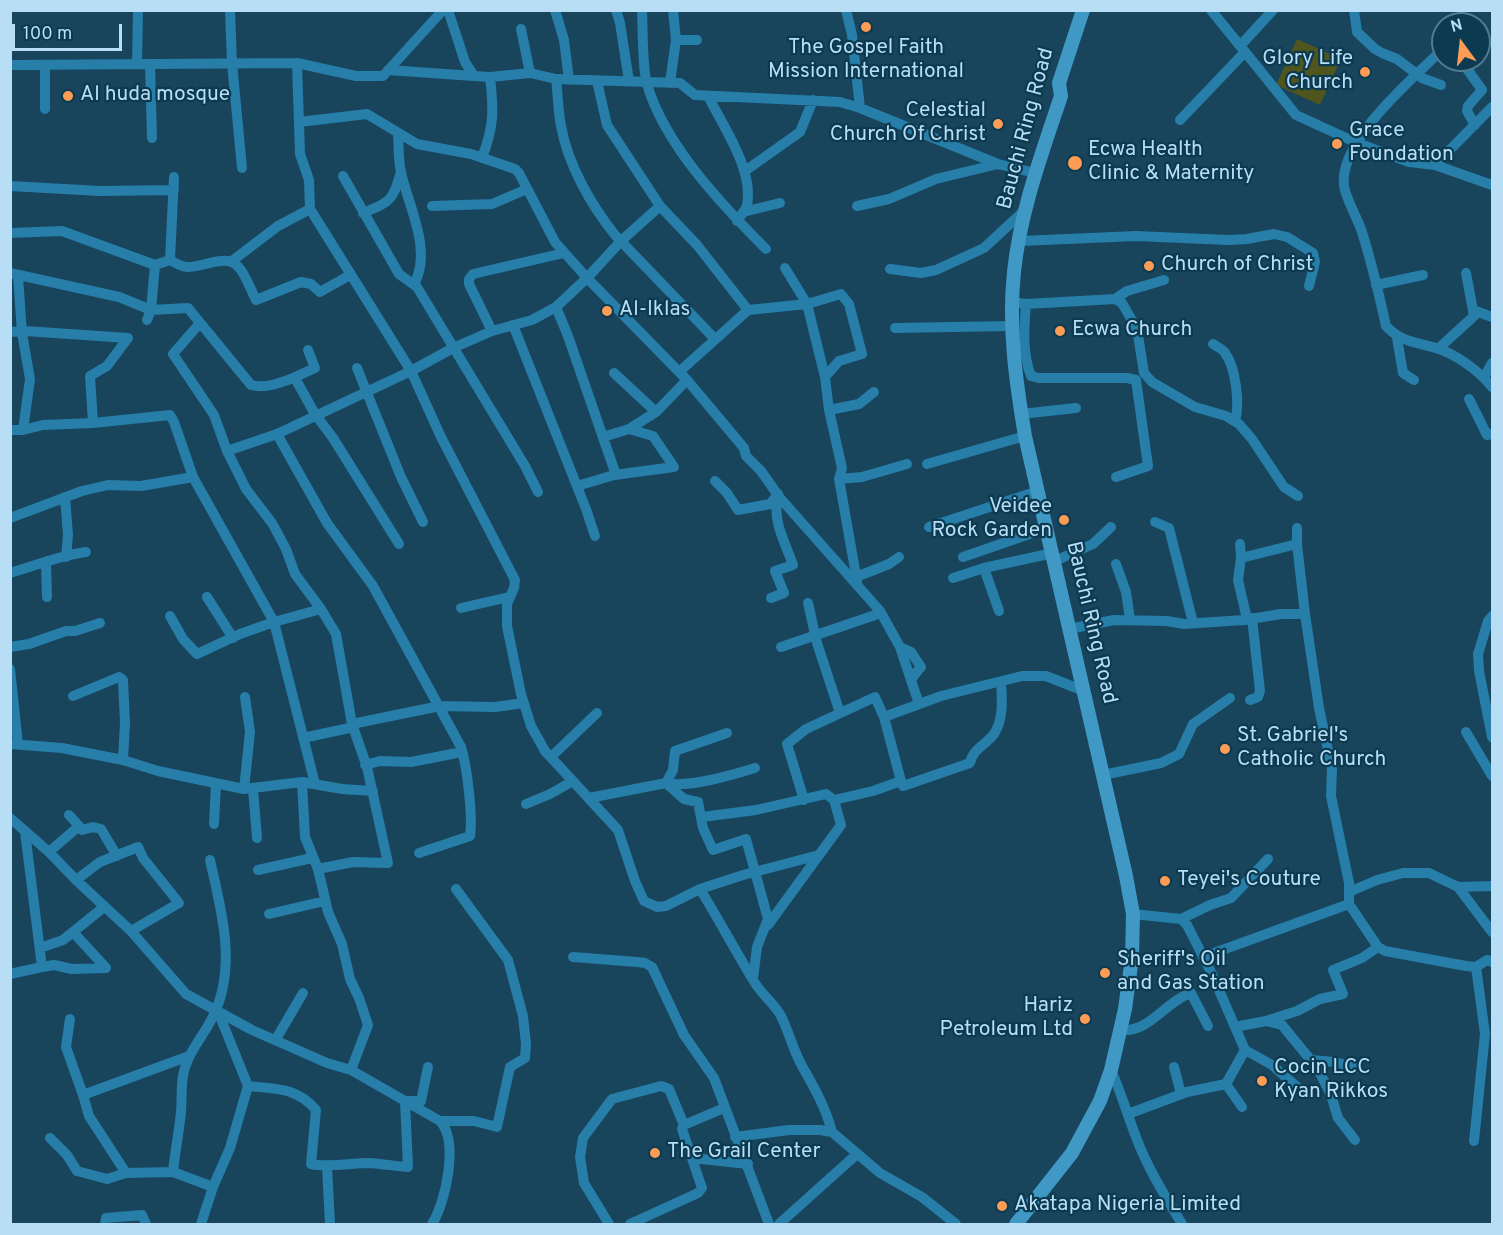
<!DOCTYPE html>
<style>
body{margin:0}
#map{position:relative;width:1503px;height:1235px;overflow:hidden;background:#18445c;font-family:Overpass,sans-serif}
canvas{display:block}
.frame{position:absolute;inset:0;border:12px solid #b8def6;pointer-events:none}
.north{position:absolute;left:1431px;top:12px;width:60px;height:60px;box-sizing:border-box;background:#0b3a51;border:2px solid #507c93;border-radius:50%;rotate:345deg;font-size:16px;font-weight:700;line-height:24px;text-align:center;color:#b8def6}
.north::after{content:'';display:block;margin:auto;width:21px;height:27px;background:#fd9c55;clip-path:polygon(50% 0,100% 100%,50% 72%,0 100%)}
.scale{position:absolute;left:12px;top:24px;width:110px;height:27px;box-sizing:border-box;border:3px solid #b8def6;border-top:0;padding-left:8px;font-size:18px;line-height:21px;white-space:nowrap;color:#b8def6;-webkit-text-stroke:4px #0b3a51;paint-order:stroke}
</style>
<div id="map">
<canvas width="1503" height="1235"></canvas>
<div class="frame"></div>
<div class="north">N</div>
<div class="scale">100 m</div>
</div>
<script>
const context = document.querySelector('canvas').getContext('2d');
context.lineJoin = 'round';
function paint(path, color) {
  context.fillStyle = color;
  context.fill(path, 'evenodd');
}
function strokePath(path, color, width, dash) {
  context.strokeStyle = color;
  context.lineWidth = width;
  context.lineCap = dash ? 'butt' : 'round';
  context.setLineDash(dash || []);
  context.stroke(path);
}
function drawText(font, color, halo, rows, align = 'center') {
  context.font = font + ' Overpass,sans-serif';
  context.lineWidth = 4.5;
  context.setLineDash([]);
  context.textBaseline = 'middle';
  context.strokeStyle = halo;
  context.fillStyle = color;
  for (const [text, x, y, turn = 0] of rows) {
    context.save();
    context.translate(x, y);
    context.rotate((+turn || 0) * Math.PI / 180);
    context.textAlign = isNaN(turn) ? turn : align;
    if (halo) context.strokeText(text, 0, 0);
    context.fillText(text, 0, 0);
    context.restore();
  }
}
paint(new Path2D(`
 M1297,39L1341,59L1320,105L1276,85Z`), '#4f551c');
strokePath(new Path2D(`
 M230,10L232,63L242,168
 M448,10L465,62L474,76L490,77L530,73L556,79L680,83L695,95L840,102L860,108L998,164L1035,173
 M555,10L564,40L569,80
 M616,10L620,23L629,81
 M642,10C643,30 642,67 647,84C664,144 722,205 766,249
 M846,10L852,35L860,108
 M1211,10L1296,115L1357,143L1409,162L1435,165L1492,185
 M1354,10L1357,32L1375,49L1382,53L1397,59L1422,78L1441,85
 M521,29L530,73
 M676,40H697
 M1240,46L1273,10
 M1443,49C1413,78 1338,141 1344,186C1346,198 1356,216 1361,229C1371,260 1379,294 1386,326C1402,343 1414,341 1436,348C1456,354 1479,371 1492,387
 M1458,60L1465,66L1482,90L1468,106L1467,111L1475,125
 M297,63L300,154L309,180L310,209L411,371L441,437L515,580L514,588L507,604V626L521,694L531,726L545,751L618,830L635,881L644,901L657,907L666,906L700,889C719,920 736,952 755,983C762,995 774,1003 781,1016C789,1032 793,1050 802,1066C814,1087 826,1108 832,1132
 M137,64L138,10
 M150,64L152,138
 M10,65L297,63L356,76H383L443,10
 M45,65V109
 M388,70L474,76
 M556,79C558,95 558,111 561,126C568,165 591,205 615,235L715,339
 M597,81L607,125L660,206L697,245L748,310
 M670,83L676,40L673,10
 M708,96C723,126 754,170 747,205C746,210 740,216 737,221
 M1180,120L1244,53
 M299,122L367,114L417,144L471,154L515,169L519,173L555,242L587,278L687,380L744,448L746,456L761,471L780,498L880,611L900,647L911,652L921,667L911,679
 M398,134C399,146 398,160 401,172C408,206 433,250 414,284
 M482,158C494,126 494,111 490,77
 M1435,165L1492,107
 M745,171L800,132L813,100
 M343,176L399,274L417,287L525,466L538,492
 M10,186L100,191L174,190
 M432,206L492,204L527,189
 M857,206L889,199L936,179L998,164
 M743,212L780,203
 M363,213C392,201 392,201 401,172
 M10,233L62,231L155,265
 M1020,241L1136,236L1229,240L1247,239L1274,234L1287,237L1313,253L1315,262L1309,286
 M170,260C175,263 182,267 188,267C207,267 228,251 241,270C247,279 251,290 256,300L301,282L311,284L320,292L350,275
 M232,261L278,226L310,209
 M785,268L807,304L841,294L849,304L862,354L839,361L825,377
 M890,269L921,273L936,270L984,248L1025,210
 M10,273L119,297L151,310L188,308L251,385C265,389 280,383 293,378L296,380L315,414L333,438L399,544
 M18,276L22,333L30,379L23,430
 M1376,285L1423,275
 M1115,299L1127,291L1164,280
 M1012,302L1026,304L1115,299L1122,303L1137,329L1144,373L1152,382L1195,407L1226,416L1239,424L1252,439L1284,487L1298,496
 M1026,304C1024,329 1022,352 1031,376L1039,378H1127L1136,380L1148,466L1116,477
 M556,307L568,336L616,475
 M1473,310L1492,317
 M147,320L151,310L155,265L170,260L174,177
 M200,323L173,354L214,415L227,451L246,489L272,523L286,549L295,574L321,609L336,634L352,724L367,767L388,863L353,862L318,869
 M513,325L586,509L595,536
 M895,328L1011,326
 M492,331L469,284V279L473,274L564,253
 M10,332L25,331L128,338
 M1397,338L1403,373L1414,380
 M1213,344C1217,347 1223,349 1225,353C1236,368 1240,404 1235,421
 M1439,348L1474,316L1466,273
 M357,368L401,477L423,522
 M679,372L748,310L807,304L825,377L829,410L842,468L839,479L857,581
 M614,373L656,412L687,380
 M1484,377L1492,363
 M293,378L315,368L308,350
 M1469,399L1487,435L1492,434
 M829,410L859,404L874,392
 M1021,414L1076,408
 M93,423L90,376L107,366L128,338
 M10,430H23L43,425L93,423L170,415L174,422L193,477L274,622L315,784
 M277,434L327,523L373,586L461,747C467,766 473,816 470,836L419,853
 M603,437L629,429L656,412
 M227,451L277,434L411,371L453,348L492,331L532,320L556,307L587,278L621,241L660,206
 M927,464L1025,436
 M839,479L862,477L907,464
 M715,481L727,493L738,510L770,504L778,494
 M577,486L614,475L674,467L653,436L629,429
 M65,497L68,535L66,557
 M10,518L82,491L108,485L141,486L193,477
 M1155,522L1169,528L1193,623
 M929,527L1038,491
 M1297,528V544L1305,614L1319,708L1332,769L1331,796L1349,883V904L1378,947L1385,951L1466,966L1476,967L1487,960L1492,962
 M1240,544L1241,558L1238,580L1247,619
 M963,557L1047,528
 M1241,558L1297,544
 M1055,561L1093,544L1111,527
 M46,563L47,597
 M1116,564L1126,592L1130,619
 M984,568L999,611
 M10,573C35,566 61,555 86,552
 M856,577L889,564L899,557
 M953,578L984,568L1053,553
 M207,597L233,638
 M771,598L784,593L775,571L793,565C784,539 772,522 778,494
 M808,603L817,643L840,713
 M461,608L509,597
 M170,616L183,639L197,654L240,634L274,622L321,609
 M1492,616L1488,621L1478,654L1479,671L1492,737
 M1069,629L1114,620L1167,621L1184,624L1244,620L1281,614H1305
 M10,647L29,644L66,631H75L100,623
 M781,647L881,613
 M900,647L919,704
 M10,669L18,744
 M73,696L119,677L123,680L125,723L123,760
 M1250,700L1258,697L1260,691L1252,618
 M352,724L440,706L495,707L524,703
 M1466,732L1492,776
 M727,733L675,751L673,770L666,783C689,788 732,775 755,768
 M303,738L354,727
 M10,744L62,748L123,760L158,771L244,789L302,782L342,789L373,791
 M551,757L597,713
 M365,765L380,761L411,762L462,752
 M1103,775L1161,763L1179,754L1193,724L1230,698
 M901,781L903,786L970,763C973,748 986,745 994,734C1004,719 1002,698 1001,682
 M302,782L305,837L318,869L328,912L342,944L350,979L359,998L368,1025L351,1070
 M244,789L250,732L245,697
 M253,789L257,838
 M589,798L666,783L684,799L698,802L703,828L713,850L746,839L768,919L757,947L753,979
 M804,800L787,744L806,729L875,697L884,717
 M834,800L873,791L901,781L884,717L941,696L1022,676H1046L1084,691
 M526,804L550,794L573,781
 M702,817L756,810L826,794L834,800L841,825L768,925
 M10,818L49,852L76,880L131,931L186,994L252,1030L327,1063L351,1070L440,1121C459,1141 446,1202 432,1224
 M214,824L216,784
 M79,826L82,830L93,827L101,829L117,856
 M49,852L79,826L69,815
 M258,870L312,858
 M76,880L100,862L138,847L143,858L179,903L131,931
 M1458,887L1492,932
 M700,889L743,875L819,855
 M1349,892L1377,880L1403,873H1429L1458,887L1492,886
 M104,907L73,932L106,968
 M269,914L325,901
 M1133,914L1181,919L1187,925L1212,974L1245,1050L1272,1065L1304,1093
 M1181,919L1210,905L1231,898L1268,859
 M40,948L63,940L73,932
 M573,957L637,962L645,963L652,967L684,1035L714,1078L769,1224
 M1203,957L1349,904
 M42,967L54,965L72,969L106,968
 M10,974L42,967L25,832
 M70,1019L66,1047L83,1095
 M1266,1021L1297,1011L1320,999L1343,994L1333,970L1362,958L1378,947
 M1235,1027L1266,1021L1282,1025L1318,1069L1331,1095L1338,1118L1355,1140
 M1120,1030C1150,1033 1164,1002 1191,993L1208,1026
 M276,1039L303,993
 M1310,1060L1335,1062L1357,1068
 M1174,1067L1181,1094
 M1111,1070C1121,1092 1127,1114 1136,1137C1147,1167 1165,1196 1182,1224
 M1226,1084L1245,1050
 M248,1086C276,1089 297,1087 316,1110L311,1164C330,1168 349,1163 369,1163C382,1164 396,1166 408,1167L405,1101H421L428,1067
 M1128,1114L1187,1092L1226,1084L1242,1107
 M440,1121H474L497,1127L510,1067L525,1058L526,1044L523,1016L508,960L456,889
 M735,1137L789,1130H820L832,1132L880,1173L922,1197L956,1224
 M50,1138L67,1155L77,1171L107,1179L126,1173L173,1172
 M1474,1141L1485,1034L1476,967
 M692,1158L748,1164
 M327,1167L330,1224
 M126,1173L89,1116L83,1095L189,1056
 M213,1187L230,1148L248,1086L217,1009
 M105,1224L106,1218L142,1215L146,1224
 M201,1224L213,1187L173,1172C175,1152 179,1132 181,1112C182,1100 181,1087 183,1076C187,1051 207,1033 216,1010C236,962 221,909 210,860
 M609,1224L584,1183L580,1157L583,1138L612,1099L661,1086L669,1089L684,1125
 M630,1224L698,1193L702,1188L682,1129L684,1125L724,1108
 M779,1224L857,1154`), '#267ea9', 10);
strokePath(new Path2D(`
 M1016,1224L1072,1153L1100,1101L1111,1070L1125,1009L1132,958L1133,914L1126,876L1025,436C1016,382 1008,327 1014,272C1020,212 1042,153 1061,96L1059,83L1083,10`), '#4098c5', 14);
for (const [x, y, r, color] of [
 [866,27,6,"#fd9c55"],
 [1365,72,6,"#fd9c55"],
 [68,96,6,"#fd9c55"],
 [998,124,6,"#fd9c55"],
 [1337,144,6,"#fd9c55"],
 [1075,163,8,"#fd9c55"],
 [1149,266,6,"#fd9c55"],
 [607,311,6,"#fd9c55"],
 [1060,331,6,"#fd9c55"],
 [1064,520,6,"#fd9c55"],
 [1225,749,6,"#fd9c55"],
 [1165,881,6,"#fd9c55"],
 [1105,973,6,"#fd9c55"],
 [1085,1019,6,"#fd9c55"],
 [1262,1081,6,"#fd9c55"],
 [655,1153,6,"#fd9c55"],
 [1002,1206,6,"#fd9c55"]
]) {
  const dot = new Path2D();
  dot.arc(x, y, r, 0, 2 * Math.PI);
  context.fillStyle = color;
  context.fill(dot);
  strokePath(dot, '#0b3a51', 2);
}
drawText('21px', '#b8def6', '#0b3a51', [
 ["The Gospel Faith",866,49,"center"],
 ["Mission International",866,73,"center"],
 ["Glory Life",1353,60,"right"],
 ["Church",1353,84,"right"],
 ["Al huda mosque",80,96],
 ["Celestial",986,112,"right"],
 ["Church Of Christ",986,136,"right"],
 ["Grace",1349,132],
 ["Foundation",1349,156],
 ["Ecwa Health",1088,151],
 ["Clinic & Maternity",1088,175],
 ["Church of Christ",1161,266],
 ["Al-Iklas",619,311],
 ["Ecwa Church",1072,331],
 ["Veidee",1052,508,"right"],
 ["Rock Garden",1052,532,"right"],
 ["St. Gabriel's",1237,737],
 ["Catholic Church",1237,761],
 ["Teyei's Couture",1177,881],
 ["Sheriff's Oil",1117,961],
 ["and Gas Station",1117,985],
 ["Hariz",1073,1007,"right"],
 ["Petroleum Ltd",1073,1031,"right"],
 ["Cocin LCC",1274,1069],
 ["Kyan Rikkos",1274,1093],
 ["The Grail Center",667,1153],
 ["Akatapa Nigeria Limited",1014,1206]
], 'left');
drawText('21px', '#b8def6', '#0b3a51', [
 ["Bauchi Ring Road",1027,129,-75],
 ["Bauchi Ring Road",1090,623,77]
]);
</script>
